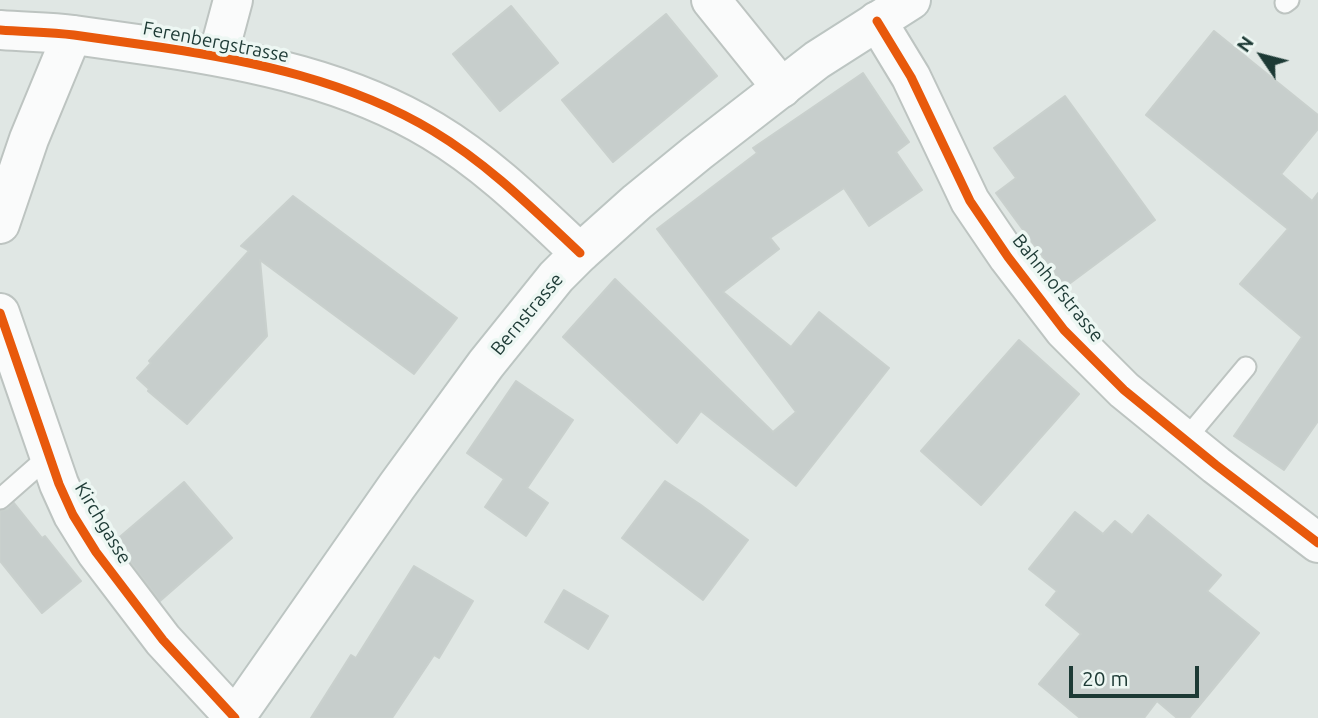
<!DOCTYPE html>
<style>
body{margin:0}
#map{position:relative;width:1318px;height:718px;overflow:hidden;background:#e0e7e4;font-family:Ubuntu,sans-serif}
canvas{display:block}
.north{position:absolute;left:1227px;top:21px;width:70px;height:70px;-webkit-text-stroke:5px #edf7f3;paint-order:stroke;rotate:305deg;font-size:19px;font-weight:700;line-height:28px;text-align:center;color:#1d3a35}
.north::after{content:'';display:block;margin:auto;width:24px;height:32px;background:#1d3a35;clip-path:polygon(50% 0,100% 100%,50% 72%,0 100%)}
.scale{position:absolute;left:1069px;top:666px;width:130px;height:32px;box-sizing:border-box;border:4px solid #1d3a35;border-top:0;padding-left:9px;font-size:21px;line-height:24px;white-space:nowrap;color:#1d3a35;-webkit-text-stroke:5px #edf7f3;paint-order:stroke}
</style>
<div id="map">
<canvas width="1318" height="718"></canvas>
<div class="north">N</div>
<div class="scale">20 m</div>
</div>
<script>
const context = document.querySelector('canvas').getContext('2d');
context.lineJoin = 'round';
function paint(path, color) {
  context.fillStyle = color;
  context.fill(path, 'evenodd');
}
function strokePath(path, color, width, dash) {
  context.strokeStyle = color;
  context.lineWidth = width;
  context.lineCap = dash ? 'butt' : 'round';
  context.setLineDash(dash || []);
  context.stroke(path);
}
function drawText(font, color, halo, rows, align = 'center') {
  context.font = font + ' Ubuntu,sans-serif';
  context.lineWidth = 7;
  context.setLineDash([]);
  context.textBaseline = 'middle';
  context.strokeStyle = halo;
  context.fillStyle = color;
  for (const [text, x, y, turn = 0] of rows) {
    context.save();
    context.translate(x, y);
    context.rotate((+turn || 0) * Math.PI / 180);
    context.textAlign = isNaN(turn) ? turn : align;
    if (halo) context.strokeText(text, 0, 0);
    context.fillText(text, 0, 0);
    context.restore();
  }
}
const building = new Path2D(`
 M511,6L558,63L500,111L453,54Z
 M666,14L717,76L613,162L562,100Z
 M1214,31L1318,115V129L1281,174L1312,201L1318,193V421L1284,470L1234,436L1302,337L1240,284L1288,229L1146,115Z
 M863,73L909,142L896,152L922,190L869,226L844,188L770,238L779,249L723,292L791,347L819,312L889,368L796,486L701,411L677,443L563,337L615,279L773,432L796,412L657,229L757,153L753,148Z
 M1065,96L1155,220L1065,287L996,193L1016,178L994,148Z
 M293,196L457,318L414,374L260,260L267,336L187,424L148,391L149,389L137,378L151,363L149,361L249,251L241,246Z
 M1019,340L1079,394L981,505L921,451Z
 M516,381L573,420L527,488L548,503L526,536L485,507L504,479L467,453Z
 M665,481L701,505L748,540L703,600L622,538Z
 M184,482L232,538L160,601L115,541Z
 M14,503L42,538L45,536L81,581L42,613L0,561V511L8,509Z
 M1075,512L1103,534L1115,521L1132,535L1148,515L1221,575L1207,591L1259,633L1189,718H1177L1157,701L1144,718H1080L1039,684L1081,634L1046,605L1057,591L1029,569Z
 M414,566L473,601L439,658L434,655L392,718H311L351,655L356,658Z
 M564,590L608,616L588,649L545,622Z`);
paint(building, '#c7cecc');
strokePath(building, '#c9d0cd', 2);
const service = new Path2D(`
 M1285,3L1289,0
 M1185,440L1246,367
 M0,499L49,456`);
const minor = new Path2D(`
 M711,0L782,88
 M877,21L911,77L970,201L1008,257L1064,330L1124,390L1216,465L1318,543
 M218,56L233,0
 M0,224L29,139L72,35
 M0,313L59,484L73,515L96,552L163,640L235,718`);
const tertiary = new Path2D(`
 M0,30C25,32 50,32 74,35C103,39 131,43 159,47C253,61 350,81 433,131C488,164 533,209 580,253`);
const secondary = new Path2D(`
 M235,718L397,486L486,364L556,277L580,253L637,202L697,153L817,60L911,0`);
strokePath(service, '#bdc4c1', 23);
strokePath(minor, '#bdc4c1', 42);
strokePath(tertiary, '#bdc4c1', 42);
strokePath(secondary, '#bcc5c2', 42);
strokePath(service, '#fafbfb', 19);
strokePath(minor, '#fafbfb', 38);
strokePath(tertiary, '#fafbfb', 38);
strokePath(secondary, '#fafbfb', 38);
strokePath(new Path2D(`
 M877,21L911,77L970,201L1008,257L1064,330L1124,390L1216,465L1318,543
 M0,30C25,32 50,32 74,35C103,39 131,43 159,47C253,61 350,81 433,131C488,164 533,209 580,253
 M0,313L59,484L73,515L96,552L163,640L235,718`), '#e8590c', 9);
drawText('19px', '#1d3a35', '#edf7f3', [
 ["Ferenbergstrasse",216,42,11],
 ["Bahnhofstrasse",1058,288,51],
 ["Bernstrasse",527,314,-50],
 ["Kirchgasse",103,523,59]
]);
</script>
